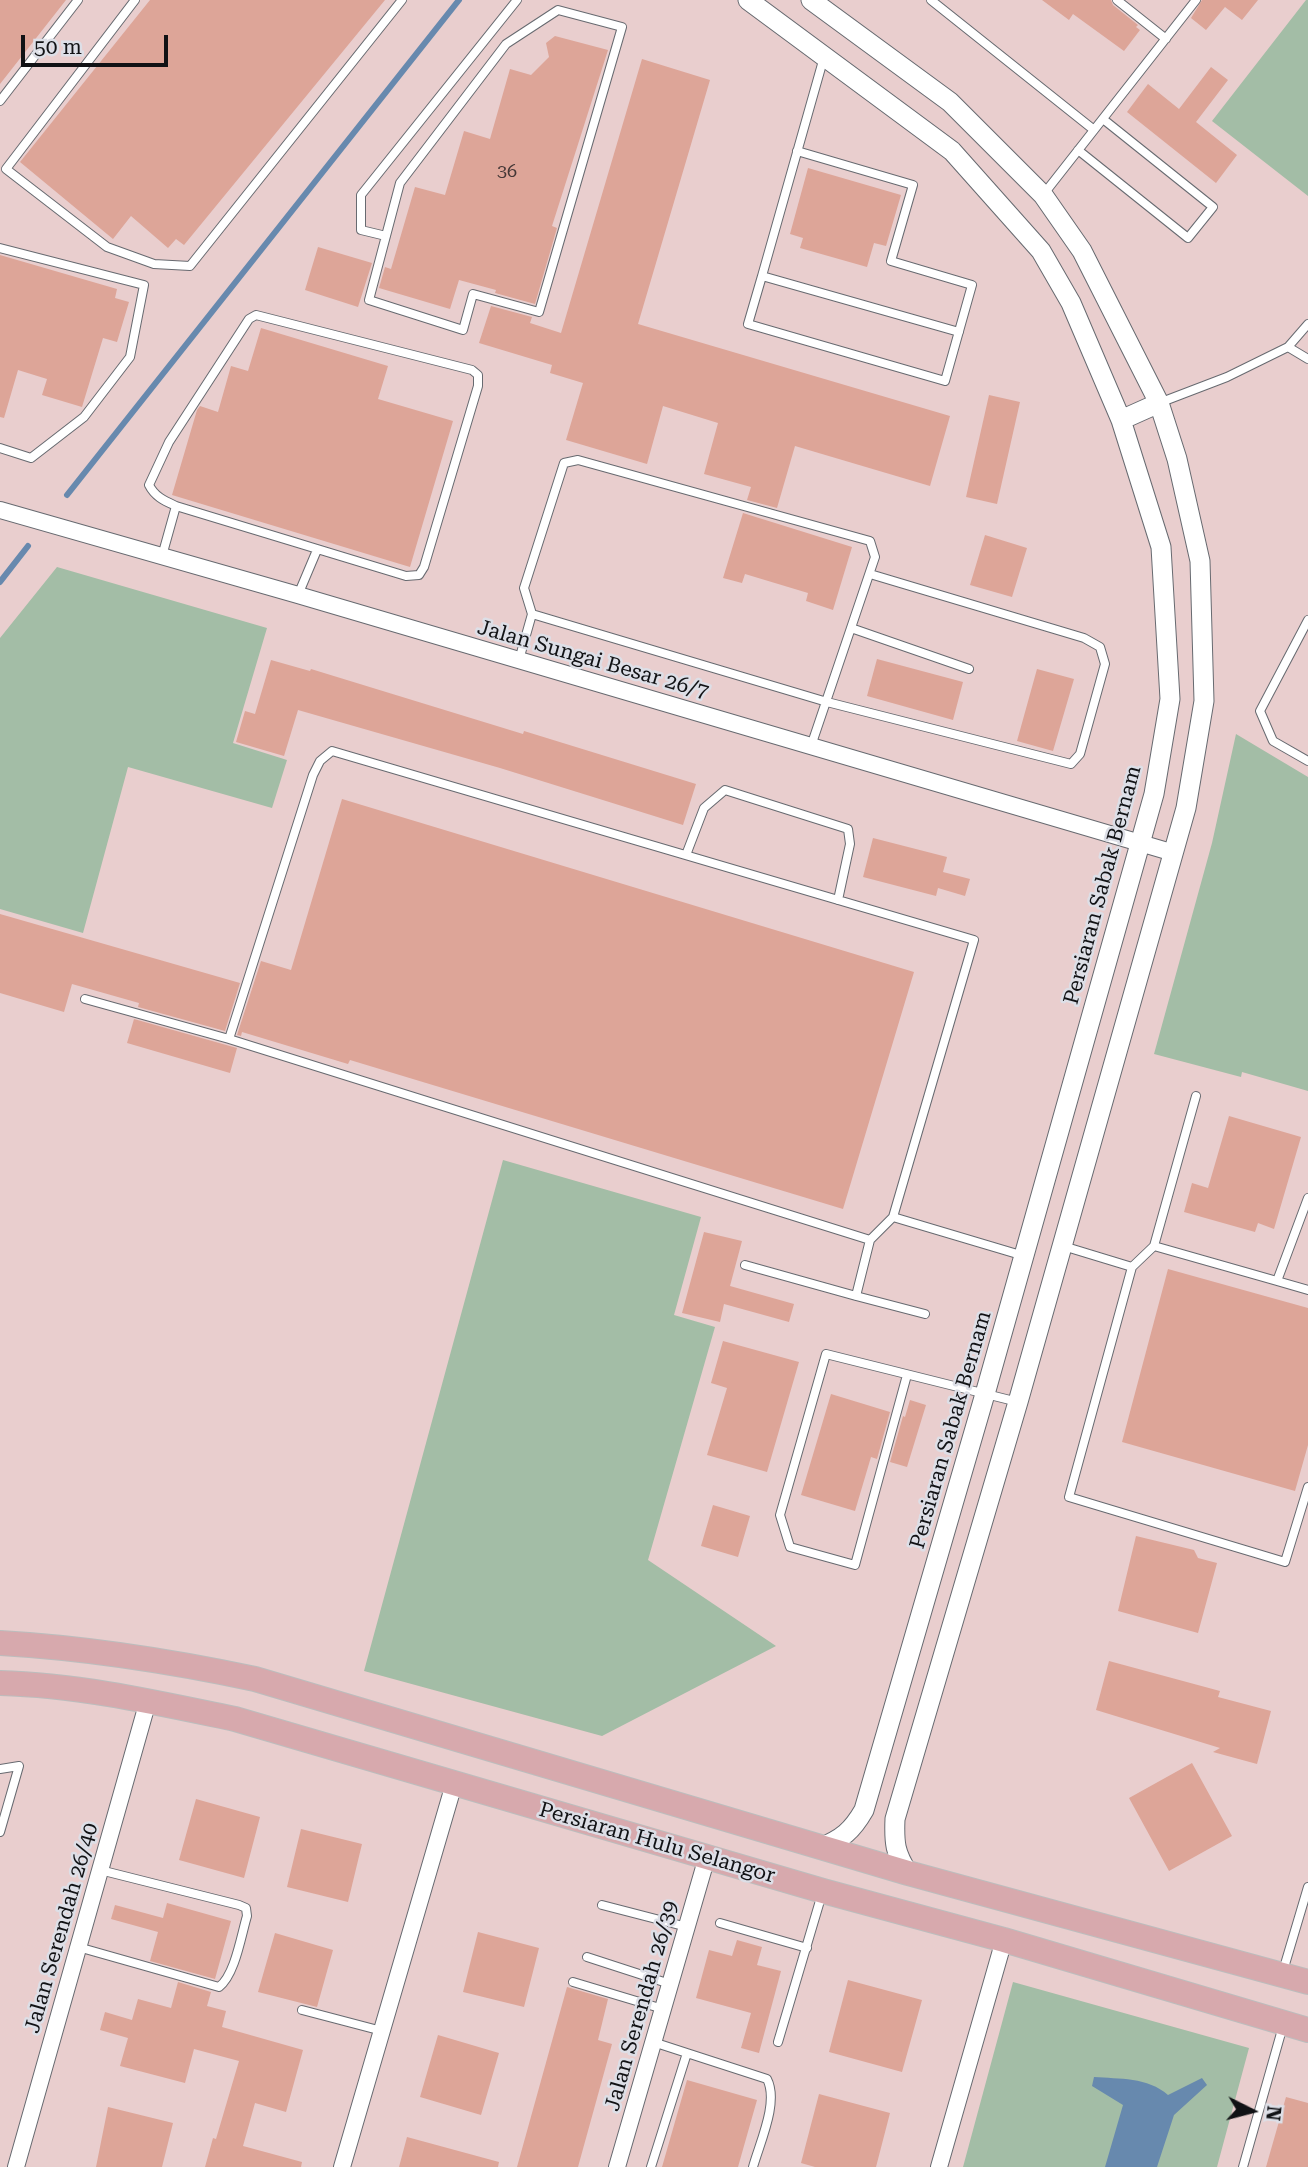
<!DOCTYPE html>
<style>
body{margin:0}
#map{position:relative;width:1308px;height:2167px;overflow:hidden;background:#dddfe7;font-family:"Roboto Serif",serif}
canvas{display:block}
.north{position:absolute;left:1217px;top:2076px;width:70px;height:70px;-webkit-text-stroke:5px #dddfe7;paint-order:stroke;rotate:96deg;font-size:19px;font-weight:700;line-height:28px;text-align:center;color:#111215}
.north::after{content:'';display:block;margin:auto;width:24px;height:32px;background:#111215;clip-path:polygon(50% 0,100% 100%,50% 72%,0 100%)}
.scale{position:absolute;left:21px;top:35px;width:147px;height:32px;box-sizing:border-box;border:4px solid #111215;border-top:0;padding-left:9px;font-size:21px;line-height:24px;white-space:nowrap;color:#111215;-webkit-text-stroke:5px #dddfe7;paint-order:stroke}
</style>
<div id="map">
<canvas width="1308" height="2167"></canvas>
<div class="north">N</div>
<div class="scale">50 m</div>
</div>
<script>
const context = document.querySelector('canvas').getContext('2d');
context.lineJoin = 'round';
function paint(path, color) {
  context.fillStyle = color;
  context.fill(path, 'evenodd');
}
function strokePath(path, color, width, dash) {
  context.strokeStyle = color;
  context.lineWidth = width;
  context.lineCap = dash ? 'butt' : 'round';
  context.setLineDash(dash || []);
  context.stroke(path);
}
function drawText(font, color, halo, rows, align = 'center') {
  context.font = font + ' "Roboto Serif",serif';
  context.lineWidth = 5;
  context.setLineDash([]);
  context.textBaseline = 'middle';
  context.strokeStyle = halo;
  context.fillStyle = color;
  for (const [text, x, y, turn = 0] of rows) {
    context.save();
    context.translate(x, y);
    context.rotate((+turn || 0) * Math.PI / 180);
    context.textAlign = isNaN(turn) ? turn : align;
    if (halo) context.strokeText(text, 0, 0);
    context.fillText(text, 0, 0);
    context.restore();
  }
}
paint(new Path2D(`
 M0,0H1308V2167H0Z`), '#e9cece');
paint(new Path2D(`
 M1306,0H1308V196L1212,121Z
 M57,567L267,628L233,743L287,760L272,808L128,767L83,933L0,909V638Z
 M1236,734L1308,777V1091L1242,1072L1241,1077L1154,1054L1212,843Z
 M503,1160L701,1217L674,1315L715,1327L648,1560L776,1646L602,1736L364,1671Z
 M1013,1982L1249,2048L1217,2167H963Z`), '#a3bda6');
paint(new Path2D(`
 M1094,2077C1119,2079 1148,2077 1168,2095L1202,2078L1207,2085L1174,2115L1157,2167H1105L1123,2105L1092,2086Z`), '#6789ae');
strokePath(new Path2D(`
 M67,495L459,0
 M0,582L28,546`), '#6789ae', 6);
paint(new Path2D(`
 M0,0H66L0,84Z
 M150,0H385L184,245L176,239L168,248L131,216L113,239L20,162Z
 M1042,0H1111L1113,5L1138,25L1136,27L1140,30L1124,51L1073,14L1069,20Z
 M1202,0H1258L1242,20L1225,7L1206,30L1191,18Z
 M555,36L608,50L552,226L557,228L535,304L495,293L496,290L459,280L450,309L379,288L385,267L391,269L415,187L445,195L464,131L490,139L510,69L531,75L549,57L546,43Z
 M642,59L710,80L638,324L950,416L930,486L795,446L777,508L747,500L751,487L704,474L718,423L663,406L647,464L566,440L583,383L550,373L552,365L479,343L491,306L532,317L530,323L561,333Z
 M1211,67L1228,80L1196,122L1237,155L1216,183L1127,112L1148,84L1179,109Z
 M808,168L901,195L886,246L874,243L867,267L800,248L803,238L790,234Z
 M318,247L372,263L358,307L305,290Z
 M0,255L117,289L115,298L129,302L117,342L103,338L82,407L42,395L47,379L18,370L4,418L0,417Z
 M261,328L388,366L378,399L453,421L410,567L172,495L197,410L200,406L218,412L231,366L248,371Z
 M989,395L1020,402L997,504L966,497Z
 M743,513L852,547L833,610L806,601L808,593L745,574L742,583L723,578Z
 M985,535L1027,548L1012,597L970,585Z
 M877,659L963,682L953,720L867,696Z
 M271,660L310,671L311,669L523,734L524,731L696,784L683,825L500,768L298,710L284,756L236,742L245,711L255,714Z
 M1037,669L1074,679L1053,751L1017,741Z
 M342,799L914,972L843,1209L350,1060L348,1064L242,1032L241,1036L237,1035L261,961L291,970Z
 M873,838L947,857L943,872L970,879L965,896L938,888L936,896L863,877Z
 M0,914L240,983L225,1031L138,1007L139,1003L72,984L64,1012L0,993Z
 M134,1019L237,1048L230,1073L127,1043Z
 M1229,1116L1301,1137L1274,1229L1258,1223L1255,1232L1184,1212L1192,1183L1208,1188Z
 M704,1232L742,1241L730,1286L794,1304L789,1322L724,1304L720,1322L682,1313Z
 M1168,1269L1308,1308V1445L1295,1491L1122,1442Z
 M723,1341L799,1362L767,1472L707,1455L727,1388L711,1383Z
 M831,1394L890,1412L877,1459L871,1457L855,1511L801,1495Z
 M910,1400L926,1405L907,1467L890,1462L903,1416L905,1417Z
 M713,1505L750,1516L738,1557L701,1546Z
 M1136,1536L1194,1550L1198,1558L1217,1563L1198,1633L1118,1611Z
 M1109,1661L1220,1691L1218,1697L1271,1711L1257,1764L1213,1752L1220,1748L1096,1710Z
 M1192,1763L1232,1836L1169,1871L1129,1798Z
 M196,1799L260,1817L244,1878L179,1860Z
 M301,1829L362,1844L348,1902L287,1887Z
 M167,1903L231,1921L215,1979L150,1961L158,1932L111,1919L115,1905L163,1918Z
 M478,1932L539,1948L524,2007L463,1992Z
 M275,1933L333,1950L317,2007L258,1992Z
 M737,1940L762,1947L757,1965L781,1971L759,2053L741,2048L751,2013L696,1998L709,1950L732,1956Z
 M848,1980L922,2000L902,2072L829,2052Z
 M178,1982L211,1992L207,2006L226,2011L222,2027L303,2050L286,2112L255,2103L243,2146L302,2162L301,2167H205L213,2138L216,2139L239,2061L194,2049L185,2083L120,2066L128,2038L100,2030L105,2012L132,2020L138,1999L171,2008Z
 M567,1987L608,1999L598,2040L612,2044L578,2167H517Z
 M438,2035L499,2053L481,2115L420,2097Z
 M687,2080L757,2100L738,2167H662Z
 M819,2094L890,2113L876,2167H815L801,2163Z
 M1286,2097L1308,2103V2167H1266Z
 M108,2107L173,2123L162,2167H96Z
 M407,2137L499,2162L498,2167H399Z`), '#dda598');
const service = new Path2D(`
 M135,0L6,169L107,247L154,264L190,266L402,0
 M931,0L1094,130
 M1117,0L1166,39
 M558,10L622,27L539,312L473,294L463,330L369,300L400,183L506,44Z
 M824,57L762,276L959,332
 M0,101L78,0
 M1078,150L1188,238L1213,207L1103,119
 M1043,195L1196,0
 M386,236L361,230V195L517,0
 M0,248L144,285L130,357L84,417L31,458L0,448
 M762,276L748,324L945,381L972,285L891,261L913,185L797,151
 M256,315L472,370L478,375V386L424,567L419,575L406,576L176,506C165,501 155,497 149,485L169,442L249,319Z
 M1288,347L1308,324
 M1159,403L1227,377L1288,347L1308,359
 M162,556L176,506
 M298,595L317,550
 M1308,620L1260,711L1273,741L1308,761
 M851,628L969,669
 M519,660L532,614
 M811,746L875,557L870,541L578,460L564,463L524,588L532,614L827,702L1071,764L1080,754L1105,664L1100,647L1084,638L870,574
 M686,855L704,808L725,790L848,829L850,844L838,900
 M85,999L229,1039L870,1240L893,1217
 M229,1039L313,775L320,761L332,751L974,940L893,1217L1024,1256
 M1308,1198L1277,1281L1154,1246L1132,1267L1069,1497L1285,1562L1308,1487
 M870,1240L856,1296L925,1314
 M1063,1246L1132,1267
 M1154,1246L1196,1096
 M745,1265L856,1296
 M1277,1281L1308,1290
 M907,1375L855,1565L790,1547L780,1515L826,1354C890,1370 954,1386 1018,1402
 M0,1769L19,1766L0,1832
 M602,1905L687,1927
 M720,1923L807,1948
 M78,1947L219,1987C235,1975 241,1936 247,1916L246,1908L239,1905L100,1870
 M587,1957L670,1984
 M1283,1971L1308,1887
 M573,1982L663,2009
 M302,2010L382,2031
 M653,2042L767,2079C779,2102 760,2142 753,2167
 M778,2042L822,1894
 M651,2167L687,2053
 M1243,2167L1283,2026`);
const minor = new Path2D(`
 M0,510L298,595L1174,853
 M16,2167L148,1701
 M342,2167L454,1784
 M617,2167L707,1857
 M939,2167L1004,1940`);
const tertiary = new Path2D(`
 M748,0L952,151L1041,251L1071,303L1121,420L1161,547L1170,699L1154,794L985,1394L864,1810C852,1831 842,1839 820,1848
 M811,0L950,102L1043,195L1082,251L1159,403L1177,459L1200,561L1204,701L1186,808L1018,1402L895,1819C894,1843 895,1853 908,1873
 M1121,420L1159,403`);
const primary = new Path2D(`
 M0,1643C87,1648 170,1661 255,1679L908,1873L1308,1982
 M0,1683C79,1685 158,1703 235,1719L823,1891L1004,1940L1308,2030`);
strokePath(service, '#676a70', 10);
strokePath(minor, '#676a70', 18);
strokePath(tertiary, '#676a70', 21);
strokePath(primary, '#bcbdbd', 26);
strokePath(service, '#fff', 8);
strokePath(minor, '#fff', 16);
strokePath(tertiary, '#fff', 19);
strokePath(primary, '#d7a9ad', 24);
drawText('18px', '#443736', null, [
 ["36",507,172]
]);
drawText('21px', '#111215', '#dddfe7', [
 ["Jalan Sungai Besar 26/7",593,660,16],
 ["Persiaran Sabak Bernam",1103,885,-75],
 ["Persiaran Sabak Bernam",951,1430,-74],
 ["Persiaran Hulu Selangor",657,1843,16],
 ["Jalan Serendah 26/40",62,1928,-74],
 ["Jalan Serendah 26/39",642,2006,-74]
]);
</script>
